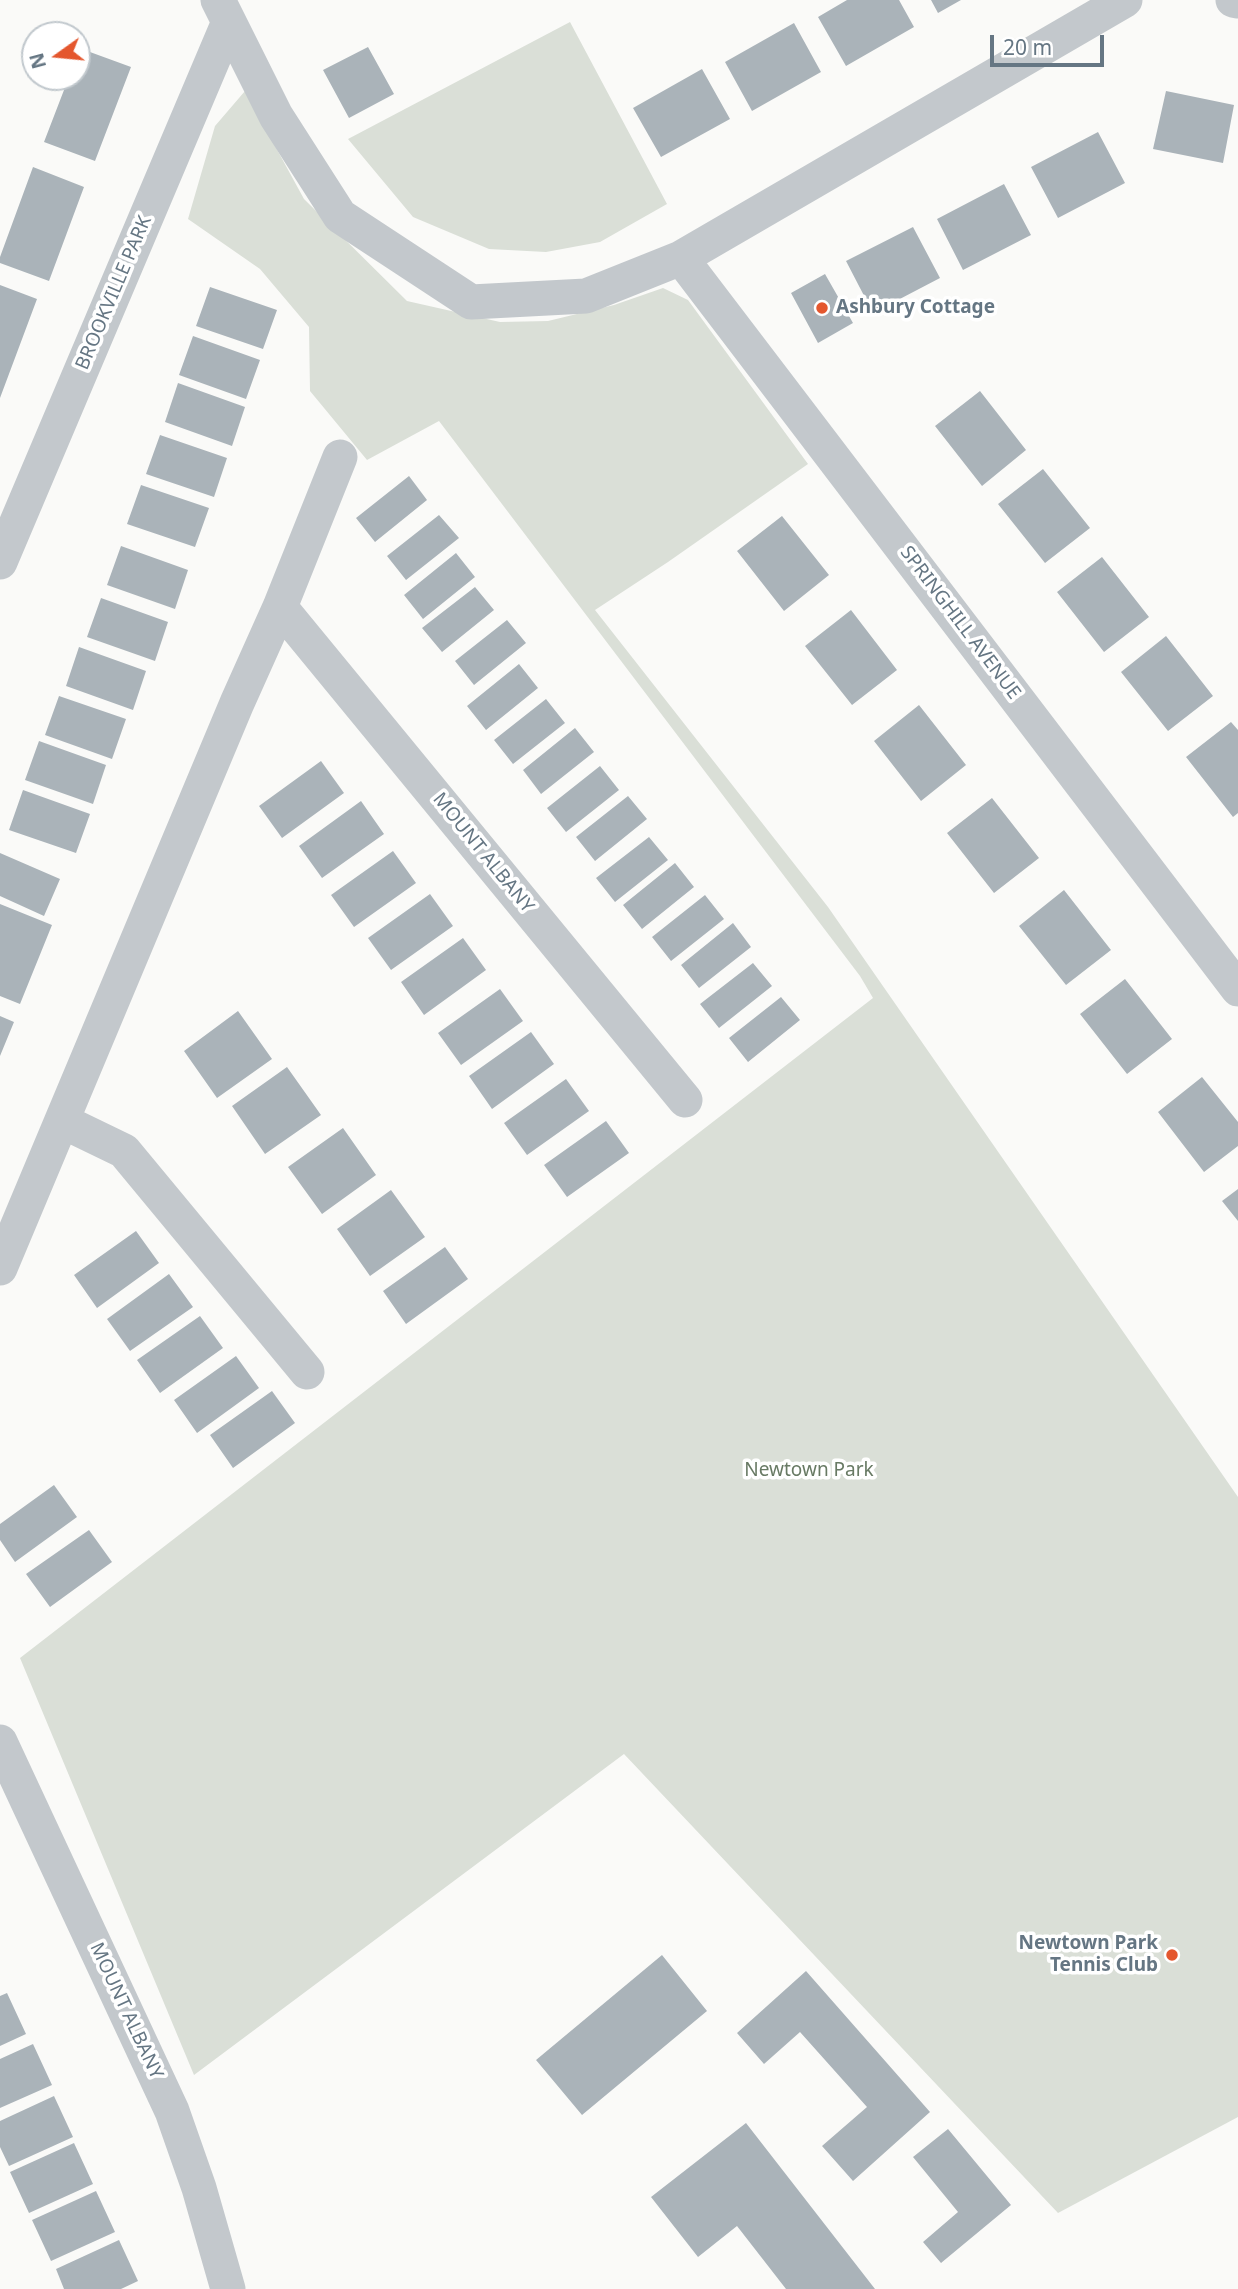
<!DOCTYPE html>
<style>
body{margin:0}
#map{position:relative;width:1238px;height:2289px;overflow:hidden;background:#fafaf8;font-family:"Noto Sans",sans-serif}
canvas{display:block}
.north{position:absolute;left:21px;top:21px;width:70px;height:70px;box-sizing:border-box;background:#fff;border:2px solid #c1c8cd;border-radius:50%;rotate:255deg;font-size:19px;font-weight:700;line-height:28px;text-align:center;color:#657683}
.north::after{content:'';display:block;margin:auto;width:24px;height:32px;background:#e4572e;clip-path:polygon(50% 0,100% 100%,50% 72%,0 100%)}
.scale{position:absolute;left:990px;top:35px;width:114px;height:32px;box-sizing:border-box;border:4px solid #657683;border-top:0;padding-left:9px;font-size:21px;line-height:24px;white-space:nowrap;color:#657683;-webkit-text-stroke:5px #fff;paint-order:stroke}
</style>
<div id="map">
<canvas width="1238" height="2289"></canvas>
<div class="north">N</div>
<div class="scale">20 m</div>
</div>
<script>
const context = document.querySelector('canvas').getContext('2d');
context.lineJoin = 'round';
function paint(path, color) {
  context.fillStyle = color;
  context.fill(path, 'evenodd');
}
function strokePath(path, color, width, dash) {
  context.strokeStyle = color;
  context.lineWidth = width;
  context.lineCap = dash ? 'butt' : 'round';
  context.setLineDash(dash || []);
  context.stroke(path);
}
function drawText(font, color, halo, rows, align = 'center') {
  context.font = font + ' "Noto Sans",sans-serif';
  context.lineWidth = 7;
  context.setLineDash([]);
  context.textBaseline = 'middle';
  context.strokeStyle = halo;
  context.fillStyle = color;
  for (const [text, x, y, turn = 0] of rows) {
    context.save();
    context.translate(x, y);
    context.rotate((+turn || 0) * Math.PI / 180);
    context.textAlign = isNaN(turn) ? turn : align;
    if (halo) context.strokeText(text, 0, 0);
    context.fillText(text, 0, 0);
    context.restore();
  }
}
paint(new Path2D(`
 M570,22L667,204L600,242L546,252L489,249L413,217L348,139Z
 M245,91L304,199L407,301L500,322L548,321L614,305L663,288L688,300L808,464L668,562L595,610L828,907L1238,1497V2117L1058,2213L624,1754L194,2075L20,1658L873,998L860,976L439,421L367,460L310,391L309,327L260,269L188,219L215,126Z`), '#dadfd7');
paint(new Path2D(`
 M847,0H899L914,27L846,66L818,17Z
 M931,0H961L938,13Z
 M794,23L821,72L752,111L725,62Z
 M368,47L394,94L349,118L323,70Z
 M79,48L131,67L95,161L44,142L69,77H77V54Z
 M702,69L730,119L661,157L633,108Z
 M1166,91L1234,105L1223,163L1153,149Z
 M1098,132L1125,183L1058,218L1031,167Z
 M33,167L84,187L49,281L0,263V257Z
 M1004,184L1031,235L963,270L937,219Z
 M913,227L940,278L873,313L846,261Z
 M825,274L853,323L818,343L791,293Z
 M0,285L37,299L0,398Z
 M210,287L277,310L263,349L196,326Z
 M193,336L260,360L246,399L179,375Z
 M178,383L245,407L232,446L165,422Z
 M980,391L1026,450L982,486L935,426Z
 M160,435L227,458L214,497L146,474Z
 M1043,469L1090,528L1045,563L998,504Z
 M409,476L427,500L375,542L356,518Z
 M141,485L209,508L195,547L127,524Z
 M439,515L459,538L406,580L387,556Z
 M782,516L829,575L784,611L737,551Z
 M121,546L188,570L175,609L107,585Z
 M456,553L475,577L423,619L404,595Z
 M1102,557L1149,617L1104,652L1057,592Z
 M475,587L494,610L442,652L422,628Z
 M101,598L168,622L155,661L87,637Z
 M851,610L897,670L852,705L805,646Z
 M507,620L526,643L474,685L455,661Z
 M1166,636L1213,696L1168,731L1121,672Z
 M79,647L146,671L133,710L66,686Z
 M519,664L538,688L486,730L467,706Z
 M59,696L126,719L112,759L45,735Z
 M546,699L565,723L513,764L494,740Z
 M919,705L966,765L921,801L874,741Z
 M1231,722L1238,730V813L1233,817L1186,757Z
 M575,728L594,752L541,794L523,770Z
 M39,741L106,765L93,804L25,780Z
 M321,761L344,793L282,838L259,806Z
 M600,766L619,790L566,832L547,808Z
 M23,790L90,814L76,853L9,830Z
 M628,796L647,819L595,861L576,837Z
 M992,798L1039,858L994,893L947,833Z
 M361,801L384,834L322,878L299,846Z
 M649,837L668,860L615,902L596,878Z
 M393,851L416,883L354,927L331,895Z
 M0,853L60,879L44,916L0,896Z
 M675,863L694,887L642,929L623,905Z
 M1064,890L1111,950L1066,985L1019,926Z
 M430,894L453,926L391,970L368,938Z
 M705,895L724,919L671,961L652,937Z
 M0,904L52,925L20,1004L0,996Z
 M733,923L751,947L699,988L681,965Z
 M463,938L486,970L424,1015L401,982Z
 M753,963L772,986L719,1028L700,1004Z
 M1125,979L1172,1039L1127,1074L1080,1014Z
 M500,989L523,1021L461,1065L438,1033Z
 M781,997L800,1020L748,1062L729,1038Z
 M238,1011L272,1059L217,1098L184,1051Z
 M0,1016L14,1022L0,1056Z
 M531,1032L554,1064L492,1109L469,1076Z
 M287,1067L321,1115L265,1154L232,1106Z
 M1202,1077L1238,1122V1146L1204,1172L1158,1112Z
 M566,1079L589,1111L527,1155L504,1123Z
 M606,1121L629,1153L567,1197L544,1165Z
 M343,1128L376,1175L322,1214L288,1167Z
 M1238,1189V1221L1222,1201Z
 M391,1190L425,1237L370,1276L337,1229Z
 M136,1231L159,1263L97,1308L74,1275Z
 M445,1247L468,1279L406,1324L383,1291Z
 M169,1274L193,1307L130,1351L107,1319Z
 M200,1316L223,1348L160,1393L137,1360Z
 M236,1356L259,1388L197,1433L174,1400Z
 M272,1391L295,1423L233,1468L210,1435Z
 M54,1485L77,1517L15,1562L0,1540V1524Z
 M89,1530L112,1562L50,1607L26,1574Z
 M662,1955L707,2011L582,2115L536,2060Z
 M806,1971L930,2112L853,2181L822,2146L867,2107L800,2032L764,2064L737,2033Z
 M7,1993L26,2034L0,2046V1996Z
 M33,2044L52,2085L0,2108V2059Z
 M54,2096L73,2137L9,2166L0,2147V2121Z
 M746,2123L875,2289H786L737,2226L698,2257L651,2197Z
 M948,2129L1011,2205L941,2263L923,2242L958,2212L913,2157Z
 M74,2143L93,2184L29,2213L10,2172Z
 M96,2191L115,2232L51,2261L32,2220Z
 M119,2240L138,2281L121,2289H64L56,2269Z`), '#aab3b9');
strokePath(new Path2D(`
 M218,0L276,116L340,216L471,302L586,296L681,258L1125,0
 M1233,0L1238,1
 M681,258L1238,989
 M0,562L228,24
 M280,607L685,1100
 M62,1121L124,1151L307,1372
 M0,1268L237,703L280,607L340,457
 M0,1742L172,2111L199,2188L228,2289`), '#c3c8cc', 35);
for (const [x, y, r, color] of [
 [822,308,7,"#e4572e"],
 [1172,1955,7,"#e4572e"]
]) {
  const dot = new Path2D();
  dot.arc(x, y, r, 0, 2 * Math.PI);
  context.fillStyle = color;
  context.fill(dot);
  strokePath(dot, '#fff', 2.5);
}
drawText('19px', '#657683', '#fff', [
 ["BROOKVILLE PARK",114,293,-67],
 ["SPRINGHILL AVENUE",960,623,53],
 ["MOUNT ALBANY",483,853,51],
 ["MOUNT ALBANY",126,2011,65]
]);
drawText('bold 19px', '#657683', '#fff', [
 ["Ashbury Cottage",836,308],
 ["Newtown Park",1158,1944,"right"],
 ["Tennis Club",1158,1966,"right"]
], 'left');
drawText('19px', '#687a64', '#fff', [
 ["Newtown Park",809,1471]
]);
</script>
